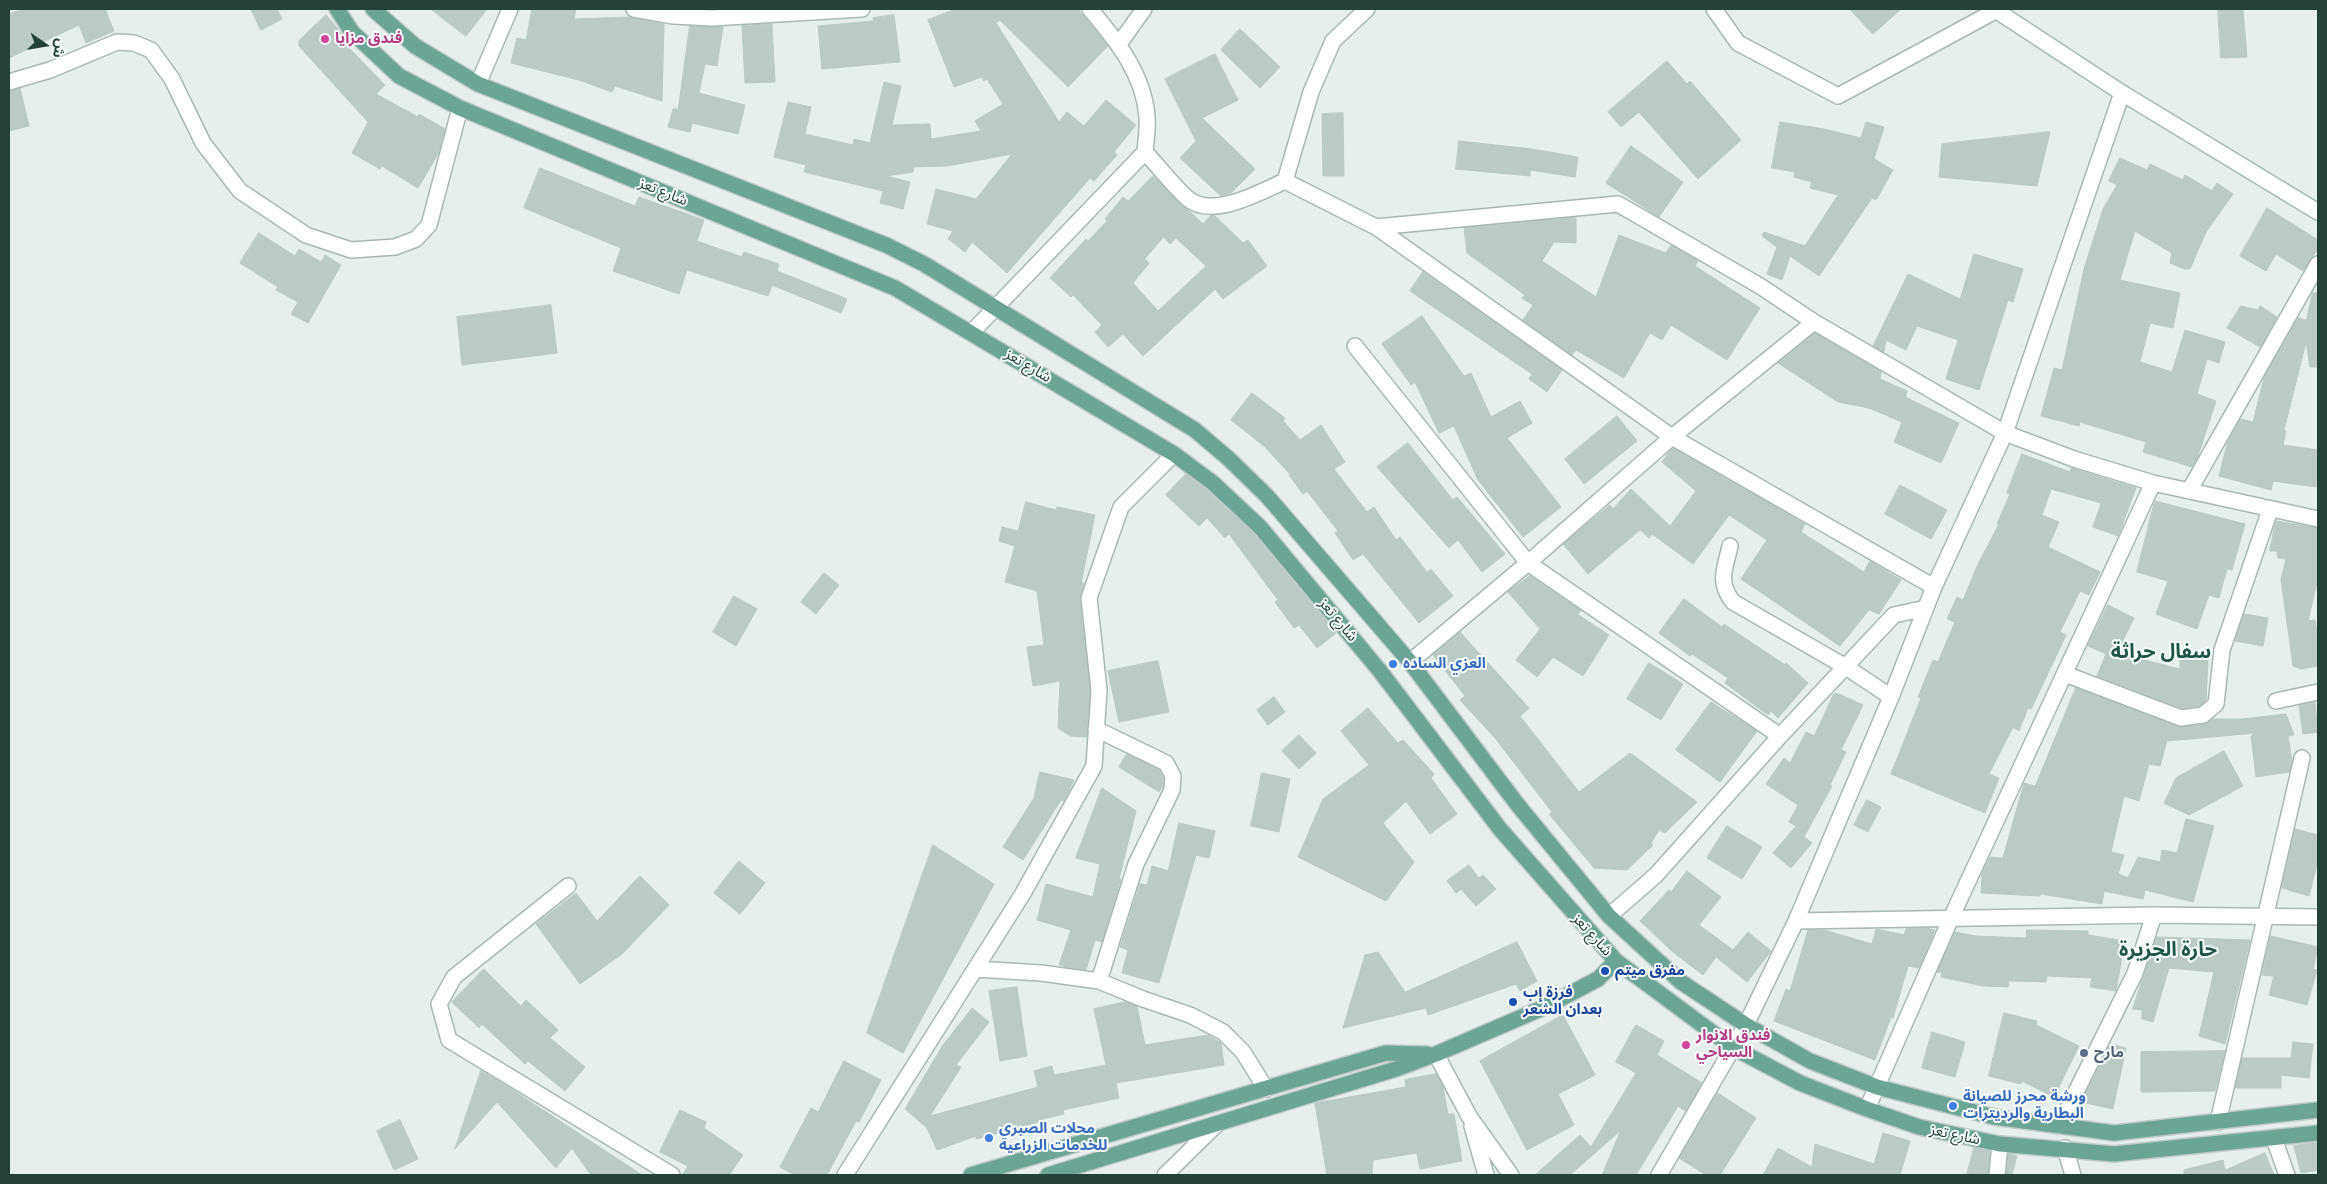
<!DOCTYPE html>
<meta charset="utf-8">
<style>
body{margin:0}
#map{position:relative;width:2327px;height:1184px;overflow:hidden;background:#e6efeb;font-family:"IBM Plex Sans","Noto Sans Arabic",sans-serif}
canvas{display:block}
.frame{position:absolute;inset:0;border:10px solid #24423a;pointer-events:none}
.north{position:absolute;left:20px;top:20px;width:50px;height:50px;-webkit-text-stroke:4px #f7fbf9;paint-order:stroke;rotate:103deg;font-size:14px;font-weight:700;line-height:20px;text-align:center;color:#24423a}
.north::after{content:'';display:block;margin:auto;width:18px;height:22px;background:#24423a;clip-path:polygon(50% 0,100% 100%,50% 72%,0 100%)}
</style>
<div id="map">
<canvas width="2327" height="1184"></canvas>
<div class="frame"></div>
<div class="north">ش</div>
</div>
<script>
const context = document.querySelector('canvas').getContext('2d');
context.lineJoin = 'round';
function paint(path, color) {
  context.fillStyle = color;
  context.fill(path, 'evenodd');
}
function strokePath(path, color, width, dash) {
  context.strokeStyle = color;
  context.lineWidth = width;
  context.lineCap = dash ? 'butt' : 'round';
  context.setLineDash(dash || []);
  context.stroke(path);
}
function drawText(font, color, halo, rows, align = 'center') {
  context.font = font + ' "IBM Plex Sans","Noto Sans Arabic",sans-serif';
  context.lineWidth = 4;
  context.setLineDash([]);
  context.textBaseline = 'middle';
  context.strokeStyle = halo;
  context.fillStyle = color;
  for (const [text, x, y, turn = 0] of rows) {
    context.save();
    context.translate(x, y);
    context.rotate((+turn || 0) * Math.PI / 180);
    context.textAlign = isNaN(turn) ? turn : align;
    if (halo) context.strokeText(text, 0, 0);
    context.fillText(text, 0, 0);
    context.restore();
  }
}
const building = new Path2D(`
 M22,9H105L114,31L86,43L79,25L9,58V15Z
 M251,9H277L282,19L261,30Z
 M431,9H487L466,36Z
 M532,9H576L574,19L629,17L664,24L662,101L615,86L612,92L579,80L511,63L517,38L526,40Z
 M956,9H1078L1108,46L1068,87L1000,20L996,23L1059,122L1067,112L1084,126L1106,100L1136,125L1114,152L1117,155L1094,181L1090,178L1007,273L972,242L965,252L948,239L953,231L927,224L936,189L976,199L1012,154L947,166L914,167L913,172L886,176L910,182L903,209L880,203L883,191L804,172L806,165L774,157L788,102L811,107L805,134L853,145L854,139L870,143L884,82L901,86L892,125L930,124L931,139L981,131L975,121L1003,104L987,79L984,81L982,77L954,87L928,20Z
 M1850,9H1901L1873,34Z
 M2218,9H2243L2247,57L2221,58Z
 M326,15L351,44L348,47L385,85L376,94L418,117L419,114L445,129L438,154L418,188L382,166L380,169L352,153L368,122L299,46V41Z
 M894,15L900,62L822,69L818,26L874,21L873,18Z
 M772,24L775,82L745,83L742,26Z
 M690,26L723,27L717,66L705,64L699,93L745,105L738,134L692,123L690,132L668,127L673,109H678Z
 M1240,29L1280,67L1260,88L1221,50Z
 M1215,54L1238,100L1202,118L1255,169L1231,193L1221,196L1180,158L1196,141L1165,79Z
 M1667,61L1687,84L1690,81L1741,140L1698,179L1639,112L1621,127L1608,112Z
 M20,88L29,126L9,131V91Z
 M1343,113L1344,176H1323L1322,114Z
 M1780,122L1824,129L1861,138L1866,122L1884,127L1874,159L1893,170L1876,200L1872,198L1819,276L1790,256L1782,280L1767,274L1777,247L1762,236L1764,232L1805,246L1838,195L1810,188L1812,182L1794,177L1795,172L1772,168Z
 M2050,132L2037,186L1939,177L1942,144Z
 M1459,141L1532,149L1578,157L1575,177L1530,170V176L1456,169Z
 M1631,146L1683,182L1659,217L1606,183Z
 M2120,158L2147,170L2150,164L2183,180L2185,175L2212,191L2217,183L2233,194L2206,232L2190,269H2184L2170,263L2172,253L2135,231L2120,280L2180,293L2173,328L2150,323L2140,362L2172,372L2185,330L2225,342L2219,363L2207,359L2197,394L2216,401L2198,456L2192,467L2143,452L2146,442L2080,422L2079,426L2041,416L2054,368L2062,370L2084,269L2103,209L2117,185L2109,181Z
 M540,168L635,206L639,197L704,220L697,241L742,257L744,252L779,264L777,271L847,299L841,313L772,285L768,296L687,270L679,294L613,271L621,248L524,208Z
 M1153,176L1203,224L1211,215H1214L1243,243L1248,240L1267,266L1223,299L1215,289L1143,356L1123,334L1108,347L1095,332L1102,325L1073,295L1071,297L1050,278L1086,239L1088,241L1107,221L1105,219L1123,197L1128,201ZM1164,237L1170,244L1176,238L1206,266L1158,311L1133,283L1149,263L1145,259Z
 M2267,208L2318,240V249L2303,271L2276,254L2266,271L2240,256Z
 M1576,217V243L1554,242L1542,261L1596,297L1619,235L1666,253L1671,245L1698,261L1695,266L1760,308L1727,360L1671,325L1662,340L1650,333L1624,378L1576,350L1572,355L1523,320L1533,305L1522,298L1525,295L1467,253L1464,228Z
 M259,233L295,256L299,249L321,262L325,255L341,265L308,323L291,314L298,302L276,290L278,287L240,263Z
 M1974,254L2023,269L2013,302L2008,300L1979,390L1946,379L1958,340L1917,326L1906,350L1886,340L1884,352L1873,346L1908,274L1960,299Z
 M1423,272L1562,370L1547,392L1529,379L1532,374L1410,291Z
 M2313,293H2318V367H2310L2306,342L2284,430L2286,431L2283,445L2318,450L2316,487L2273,481L2271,490L2219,476L2228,441L2241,419L2253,422L2264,378L2298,318L2306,320Z
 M551,305L557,353L462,365L457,317Z
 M2241,306L2258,310L2260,306L2277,317L2260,347L2227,328Z
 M1422,316L1464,376L1471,373L1491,417L1520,401L1532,423L1507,438L1561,507L1523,537L1478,480L1454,426L1439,433L1415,382L1411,385L1382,344Z
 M1815,333L1881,372L1880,379L1907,391L1905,397L1959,423L1941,463L1894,442L1902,422L1869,408L1838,402L1778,363Z
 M1252,393L1285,418L1283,421L1300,440L1321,425L1345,462L1334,469L1367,512L1374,507L1396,540L1400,537L1427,572L1431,569L1453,596L1419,623L1363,554L1353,560L1335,533L1338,531L1307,491L1303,494L1289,475L1290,474L1264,446L1231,420Z
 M1617,416L1637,441L1584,484L1565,459Z
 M1408,443L1453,500L1457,497L1505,554L1482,572L1458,540L1449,548L1377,467Z
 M1673,448L1805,524L1801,532L1864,572L1870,561L1901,580L1879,614L1869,610L1840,646L1741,579L1767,540L1729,515L1693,564L1652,534L1649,538L1640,530L1588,574L1563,544L1610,505L1613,509L1631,489L1670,526L1696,491L1662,462Z
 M2022,454L2070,472L2071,468L2136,488L2118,536L2093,527L2101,503L2051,489L2042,515L2059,522L2048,547L2100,572L2089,595L2080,591L2060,632L2066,635L2035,701L2031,709L2028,708L2019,731L2013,727L1989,774L1999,778L1985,813L1891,774L1921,698L1918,697L1933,660L1938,662L1955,622L1947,619L1957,597L1963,600L1978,564L1999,524H1997L2010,494L2007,493Z
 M1186,474L1207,490L1253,533L1336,633L1317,648L1299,625L1294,628L1275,602L1278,600L1229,534L1225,538L1207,518L1199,526L1166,495Z
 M1900,485L1947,510L1931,539L1885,514Z
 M2155,501L2245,524L2232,570L2227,569L2219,598L2209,595L2197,629L2156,614L2168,581L2137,572Z
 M1026,502L1056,510L1057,507L1095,515L1081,583H1084L1080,599L1090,690L1087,737L1070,736L1058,728L1060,681L1033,686L1027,647L1044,645L1037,591L1005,582L1015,546L999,541L1002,527L1018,531Z
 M2276,521L2318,528V578L2308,621L2315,620L2318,639V666L2301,669L2293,666L2281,579L2286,559L2278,558L2277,551H2270Z
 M824,573L839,585L816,614L801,602Z
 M1530,576L1581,611L1577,614L1609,635L1583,676L1553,657L1537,677L1516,660L1540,629L1508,592Z
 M734,596L757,609L736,646L713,632Z
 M1684,599L1722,627L1724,624L1785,665L1786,663L1808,683L1778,718L1771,711L1768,715L1725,683L1728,678L1692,654L1690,656L1659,633Z
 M2108,605L2134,618L2117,653L2180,669V658L2208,660L2206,701L2199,706L2182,708L2097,676L2106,654L2088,646Z
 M2244,614L2268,618L2263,646L2235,641Z
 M1460,632L1529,708L1520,716L1579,792L1630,753L1697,802L1665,833L1659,830L1651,843L1653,845L1627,870L1594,868L1549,814L1552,812L1495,738L1460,700L1465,696L1433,655Z
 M1158,661L1169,712L1119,722L1108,671Z
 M1649,663L1683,684L1661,720L1627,699Z
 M2076,688L2178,727L2204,724L2213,719H2242L2286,714L2294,735L2288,736L2292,762L2289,772L2256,777L2251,736L2256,733L2167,741L2160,766L2149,764L2139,801L2124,796L2111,852L2124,855L2118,874L2128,878L2138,857L2160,862L2162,850L2177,853L2186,819L2214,826L2193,902L2145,890L2143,899L2104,891L2102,904L2041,894L2040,896L1981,893L1982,874L1990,857L2003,858L2024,783L2035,786Z
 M1834,694H1839L1863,705L1841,750L1846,752L1830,785L1832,786L1804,837L1812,843L1791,868L1773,853L1796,826L1789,822L1798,805L1766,784L1784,758L1790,763L1806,732L1814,736Z
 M1274,697L1285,712L1268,725L1257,710Z
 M1711,702L1757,731L1720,782L1676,750Z
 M2315,702L2318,732L2303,734L2299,706Z
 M1368,708L1398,743L1403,740L1434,774L1431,778L1457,814L1430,834L1406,801L1383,823L1414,862L1386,901L1298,857L1323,799L1369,765L1341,731Z
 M1299,735L1316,753L1299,769L1282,751Z
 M2224,751L2243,786L2189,815L2164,803L2176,778Z
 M1127,754L1159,770L1163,778V786L1159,792L1119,767Z
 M1040,772L1074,780L1064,801L1061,800L1023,860L1003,847L1034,798Z
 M1262,773L1290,779L1279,832L1251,826Z
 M1102,788L1136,811L1119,879H1121L1102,942L1095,940L1086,970L1067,967L1059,965L1071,930L1037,920L1046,884L1093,897L1100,864L1076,858Z
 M1867,800L1881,807L1868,832L1854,825Z
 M1179,823L1215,831L1209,858L1196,855L1159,983L1122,973L1128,950L1120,947L1140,884L1147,885L1152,866L1168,871Z
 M1727,826L1762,847L1742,879L1707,858Z
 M2295,829L2318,835V860L2309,896L2282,888Z
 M933,845L994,884L903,1053L867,1033Z
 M739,861L765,883L740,914L714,893Z
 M1469,865L1479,878L1483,875L1496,889L1476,906L1461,889L1456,893L1447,881Z
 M1687,871L1721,897L1699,925L1733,950L1748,932L1771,951L1747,982L1716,957L1703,975L1673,952L1640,921L1669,890L1671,892Z
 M640,876L669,905L622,954L580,984L536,924L576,893L597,921Z
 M1926,928L1935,930L1919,968L1908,966L1893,1018L1891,1017L1875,1060L1774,1021L1786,989L1790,991L1808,930H1824L1872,944L1876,929L1904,935L1906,929Z
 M2027,930L2088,931V935L2125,941L2116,991L2090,987L2092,978L2047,976L2046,982L2009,981L2008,987L1983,986L1941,977L1942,973L1937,972L1955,932L1975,936L2026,938Z
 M2271,936L2318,947L2313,969L2317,970L2307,1005L2269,995L2274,976L2262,975Z
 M2156,937L2250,940L2225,1044L2199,1036L2214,972L2169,968L2153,1022L2142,1019V1010L2133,1009Z
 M1517,942L1537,981L1520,991L1516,984L1428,1015L1426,1008L1343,1028L1365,955L1378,952L1405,992Z
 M484,969L521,1006L526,1000L558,1030L550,1038L585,1067L565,1091L528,1061L525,1064L482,1024L479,1028L452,1002Z
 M1017,987L1027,1056L1000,1061L989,991Z
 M1125,1002L1137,1006L1145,1045L1208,1035L1221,1043L1224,1065L1116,1083L1119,1098L1063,1110L1064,1114L1039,1120V1122L976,1139V1136L937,1150L927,1128L905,1109L943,1045L972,1008L989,1022L956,1065L961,1067L930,1116L1038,1087L1034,1071L1052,1066L1054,1075L1106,1065L1094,1009Z
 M2004,1013L2037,1021L2036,1025L2079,1046L2054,1097L2022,1081L2021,1084L1989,1076Z
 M1563,1015L1595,1075L1558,1094L1574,1125L1527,1150L1480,1061Z
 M1636,1025L1664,1041L1657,1055L1702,1083L1685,1111L1678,1106L1636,1175H1602L1621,1130L1570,1175H1535L1580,1135L1591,1147L1636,1073L1616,1062Z
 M1932,1032L1965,1042L1955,1077L1922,1068Z
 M2293,1042L2313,1044L2309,1078L2281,1075V1088H2235L2242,1058H2291Z
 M2110,1044L2126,1048L2113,1109L2081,1102Z
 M2225,1051L2215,1091L2141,1092V1052Z
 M844,1061L881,1080L859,1122L856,1121L827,1175H795L780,1167L811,1108L818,1112Z
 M481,1071L505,1085L642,1175H591L572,1148L556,1168L497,1102L455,1149Z
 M1436,1074L1443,1087L1448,1114H1454L1462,1161L1420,1169L1417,1153L1373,1160L1372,1175H1327L1315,1103L1406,1087L1405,1080Z
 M1718,1093L1756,1118L1720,1175H1706L1679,1158Z
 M680,1110L706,1122L704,1128L743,1155L729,1175H682L688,1166L660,1152Z
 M400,1120L418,1159L394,1170L377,1131Z
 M1883,1133L1910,1141L1900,1175H1763L1778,1148L1812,1167L1815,1144L1874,1164Z
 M2318,1142V1170L2301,1173L2294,1146Z
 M1974,1148L1990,1151L1988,1175H1967Z
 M2265,1153L2274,1175H2184V1170L2223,1160L2225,1170Z
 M2008,1154L2017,1156L2012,1175H2006Z`);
paint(building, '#bbcac4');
strokePath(building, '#b8c9c2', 1);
const street = new Path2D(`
 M634,9L673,16L712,18L862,9
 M1714,9L1738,43L1838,96L1997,10
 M1119,44L1144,9
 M9,82L50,70L117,42L134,43L151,50L172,79L203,143L240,191L306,235L351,250L395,247L416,239L429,225L460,108
 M478,84L510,9
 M1145,152C1159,167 1172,184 1187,198C1212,220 1260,192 1285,181L1376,227L1672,437L1934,587
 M1285,181L1311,92L1333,41L1367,9
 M1376,227L1618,204L1760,286L1814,322L2005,433L2074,459L2153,483L2318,519
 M972,332L1145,152C1146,140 1148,128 1147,117C1144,74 1116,40 1090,9
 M1355,346L1528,563L1780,736
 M2189,491L2318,264
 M1730,546C1725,569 1717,582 1733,602L1846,667L1891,697
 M1410,662L1528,563L1672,437L1814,322
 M2065,674L2181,718L2203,715L2216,704L2222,650L2270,510
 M2276,701L2318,692
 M1096,729L1166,763L1173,776L1172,790L1136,864L1099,981
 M568,886L454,977L439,1004L449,1040L672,1175
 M1609,916L1656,875L1780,736L1894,615L1926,608
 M1796,921L2154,915L2318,917
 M975,969L1041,973L1099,981L1143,999L1190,1015L1223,1032L1243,1052L1266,1089
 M1436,1054L1469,1116L1511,1175
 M1867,1109L1951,918L2153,483
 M2218,1122L2302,758
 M1472,1126L1486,1175
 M2059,1126L2135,973L2154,915
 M2274,1139L2287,1175
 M2065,1148L2073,1175
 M845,1175L1022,895L1094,766L1099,690L1089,598L1121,507L1174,454
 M1165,1175L1217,1124
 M1659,1175L1746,1025L1796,921L1891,697L1934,587L2005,433L2122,93
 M1997,1175L2000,1144`);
const secondary = new Path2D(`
 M1994,9L2122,93L2318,212`);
const primary = new Path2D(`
 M337,9L352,32L399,76L460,108L895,288L1174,454L1213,483L1260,527L1380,671L1500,829L1616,961L1732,1047L1800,1083L1867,1109L1919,1127L2000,1144L2114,1154L2318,1133
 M373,9L415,46L478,84L886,245L924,264L1195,430L1229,459L1267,496L1410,662L1517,804L1609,916L1681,982L1746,1025L1810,1061L1877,1087L1994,1117L2114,1133L2318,1110
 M971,1175L1386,1053L1427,1054
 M1048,1175L1396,1069L1436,1054L1545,1007L1598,979L1616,961`);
strokePath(street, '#a8b8b2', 18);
strokePath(secondary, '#a4bbb3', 18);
strokePath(primary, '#c2cac8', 18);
strokePath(street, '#fff', 15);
strokePath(secondary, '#fff', 15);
strokePath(primary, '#6aa596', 15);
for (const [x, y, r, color] of [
 [325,39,5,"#d1479c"],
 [1393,664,5,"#3f7fe0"],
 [1605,971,5,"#1a4fb4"],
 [1513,1002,5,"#1a4fb4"],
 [1686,1045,5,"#d1479c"],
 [2084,1053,5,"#5c6f8a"],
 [1953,1106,5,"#3f7fe0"],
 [989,1138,5,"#3f7fe0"]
]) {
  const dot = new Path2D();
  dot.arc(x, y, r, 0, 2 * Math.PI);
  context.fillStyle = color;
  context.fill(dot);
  strokePath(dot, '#f7fbf9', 2);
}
drawText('bold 15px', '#b23c85', '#f7fbf9', [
 ["فندق مزايا",335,39],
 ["فندق الانوار",1696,1036],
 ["السياحي",1696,1053]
], 'left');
drawText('15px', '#24423a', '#f7fbf9', [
 ["شارع تعز",663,192,22],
 ["شارع تعز",1028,366,31],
 ["شارع تعز",1338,620,50],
 ["شارع تعز",1592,935,48],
 ["شارع تعز",1955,1135,12]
]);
drawText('bold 15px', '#366cbe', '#f7fbf9', [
 ["العزي الساده",1403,664],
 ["ورشة محرز للصيانة",1963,1097],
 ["البطارية والرديترات",1963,1114],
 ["محلات الصبري",999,1129],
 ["للخدمات الزراعيه",999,1146]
], 'left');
drawText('bold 15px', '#164399', '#f7fbf9', [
 ["مفرق ميتم",1615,971],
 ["فرزة إب",1523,993],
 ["بعدان الشعر",1523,1010]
], 'left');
drawText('bold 15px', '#4e5e75', '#f7fbf9', [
 ["مارح",2094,1053]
], 'left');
drawText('bold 20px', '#1f5548', '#f7fbf9', [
 ["سفال حراثة",2161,652],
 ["حارة الجزيرة",2168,950]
]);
</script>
